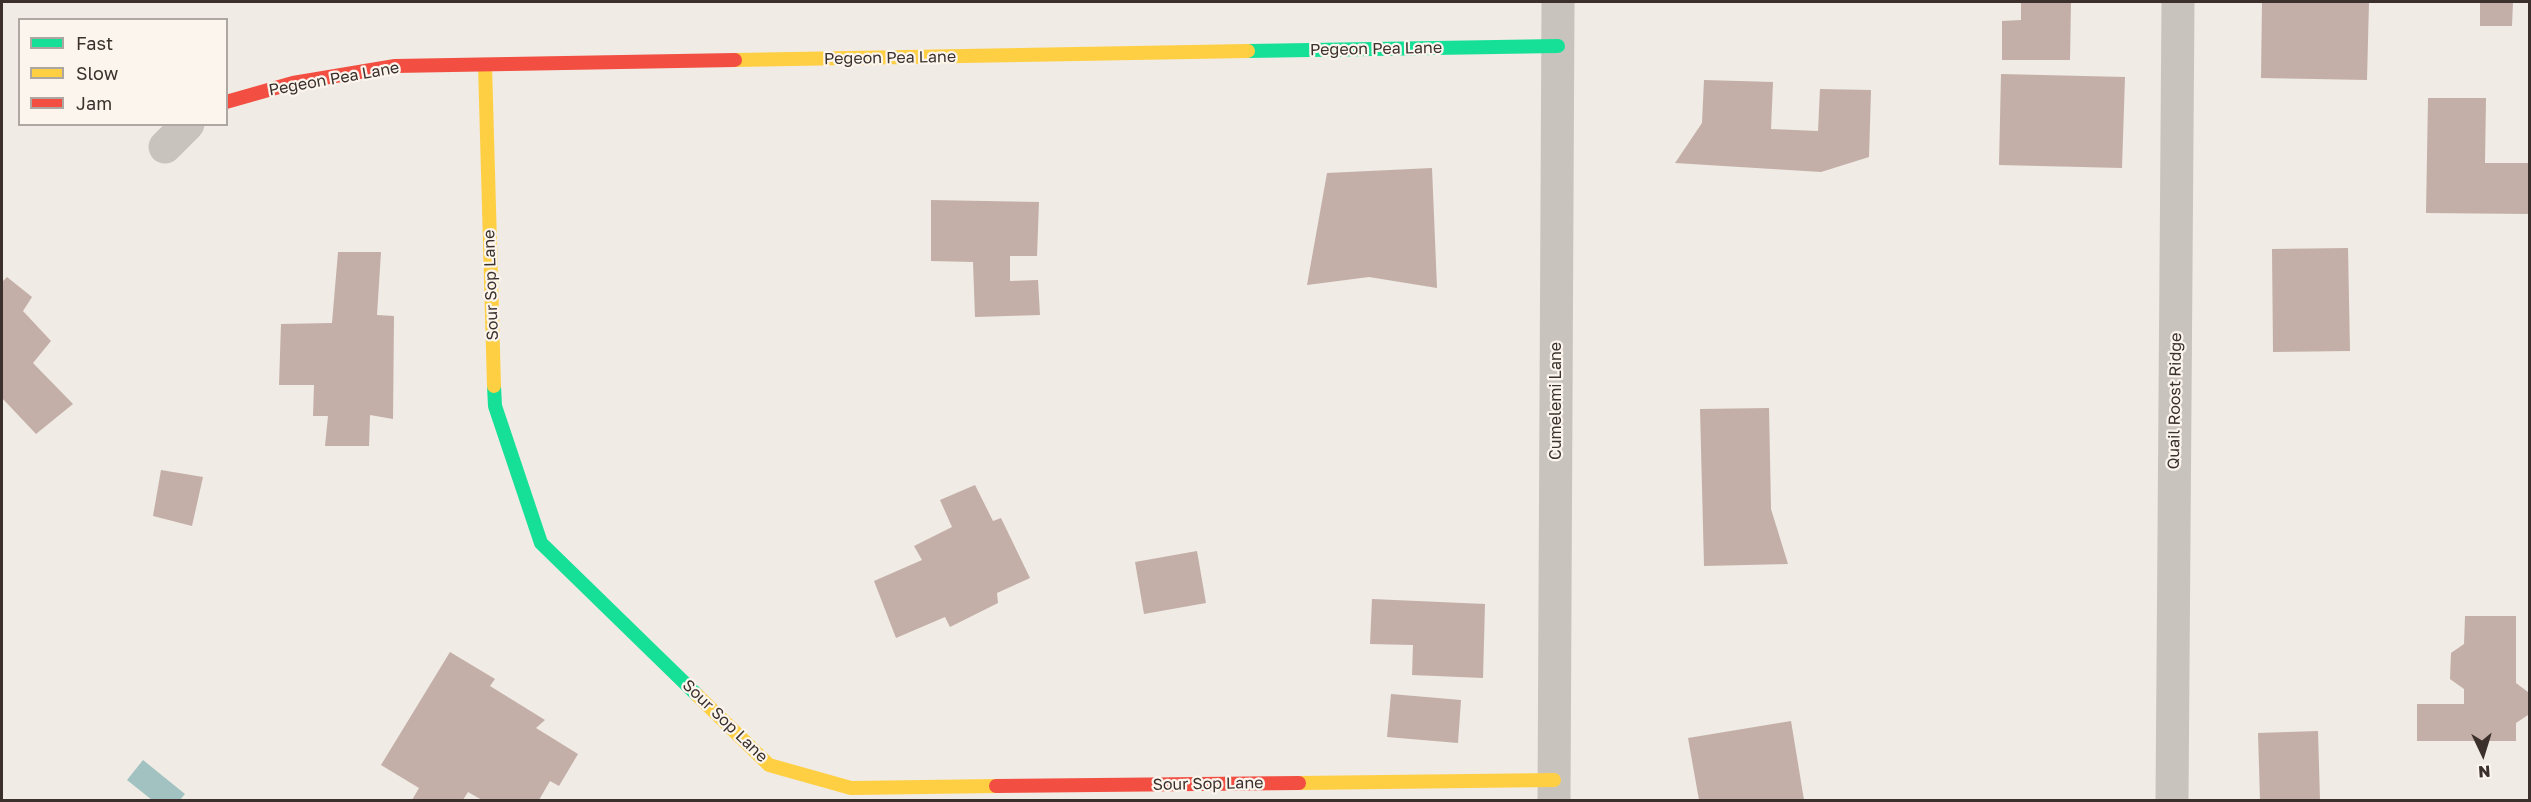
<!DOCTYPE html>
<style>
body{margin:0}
#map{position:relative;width:2531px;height:802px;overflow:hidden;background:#f0ebe5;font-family:"Golos Text",sans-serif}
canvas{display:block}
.frame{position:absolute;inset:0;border:3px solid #3b302b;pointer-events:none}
.legend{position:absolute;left:18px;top:18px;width:210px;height:108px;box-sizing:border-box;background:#fbf5ee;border:2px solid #aea6a0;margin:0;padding:8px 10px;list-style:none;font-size:18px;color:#3b302b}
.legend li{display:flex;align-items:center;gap:12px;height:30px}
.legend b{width:30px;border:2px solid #aea6a0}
.north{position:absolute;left:2453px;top:724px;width:60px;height:60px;-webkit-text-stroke:4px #fbf5ee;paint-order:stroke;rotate:176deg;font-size:16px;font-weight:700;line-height:24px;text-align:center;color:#3b302b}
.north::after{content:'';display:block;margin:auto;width:21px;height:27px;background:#3b302b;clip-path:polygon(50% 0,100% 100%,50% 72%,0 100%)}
</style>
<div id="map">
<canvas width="2531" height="802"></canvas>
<div class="frame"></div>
<ul class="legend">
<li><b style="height:8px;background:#16e098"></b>Fast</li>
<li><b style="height:8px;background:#ffcf43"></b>Slow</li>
<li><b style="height:8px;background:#f24e42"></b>Jam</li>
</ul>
<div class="north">N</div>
</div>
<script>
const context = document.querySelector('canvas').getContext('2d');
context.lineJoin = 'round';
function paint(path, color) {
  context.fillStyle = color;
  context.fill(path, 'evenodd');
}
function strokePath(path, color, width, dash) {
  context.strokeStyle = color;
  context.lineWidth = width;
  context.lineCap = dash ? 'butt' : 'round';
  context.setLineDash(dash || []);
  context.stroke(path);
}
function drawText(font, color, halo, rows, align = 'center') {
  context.font = font + ' "Golos Text",sans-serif';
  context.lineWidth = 4.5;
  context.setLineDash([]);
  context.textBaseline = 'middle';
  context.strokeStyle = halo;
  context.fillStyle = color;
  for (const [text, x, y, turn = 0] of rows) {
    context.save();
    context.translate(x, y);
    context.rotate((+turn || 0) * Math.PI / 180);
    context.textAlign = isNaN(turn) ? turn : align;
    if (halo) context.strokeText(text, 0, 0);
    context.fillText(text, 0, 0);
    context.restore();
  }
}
paint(new Path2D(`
 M143,760L185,794L180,800H152L127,780Z`), '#a1c2c1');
paint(new Path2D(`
 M2021,2H2071L2070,60H2002V21L2021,20Z
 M2262,2H2369L2367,80L2261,78Z
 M2480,2H2513L2512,26H2480Z
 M2001,74L2125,77L2122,168L1999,165Z
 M1704,80L1773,82L1771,129L1818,131L1820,89L1871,90L1869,157L1821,172L1675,163L1702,123Z
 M2428,98H2486L2485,163H2530V214L2426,213Z
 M1432,168L1437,288L1369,277L1307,285L1327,173Z
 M931,200L1039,202L1037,256H1010V281L1038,280L1040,315L975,317L973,262L931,261Z
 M2348,248L2350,351L2273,352L2272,249Z
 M338,252H381L377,315L394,316L393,419L370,415L369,446H325L328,416H313L314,385H279L281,324L332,323Z
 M7,277L32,297L23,311L51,341L33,363L73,404L36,434L2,398V282Z
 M1769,408L1771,509L1788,564L1704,566L1700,409Z
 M161,470L203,477L192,526L153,516Z
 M975,485L993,521L1001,518L1030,578L997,593L998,603L950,627L945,617L896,638L874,581L922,560L914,546L952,527L940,500Z
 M1197,551L1206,603L1144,614L1135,562Z
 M1372,599L1485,604L1483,678L1412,675L1413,645L1370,644Z
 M2465,616H2516V683L2528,692V715L2516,723V741H2417V704H2464V689L2450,679L2451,653L2464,644Z
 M450,652L495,679L490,686L545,720L536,728L578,754L559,786L550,781L539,800H482L468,792L463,800H412L419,788L381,765Z
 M1391,694L1461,700L1458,743L1387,737Z
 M1791,721L1804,800H1699L1688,738Z
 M2318,731L2320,800H2260L2258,733Z`), '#c3afa7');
strokePath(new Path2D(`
 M165,147L188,124
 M1554,800L1558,2
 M2172,800L2178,2`), '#c9c3be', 33);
strokePath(new Path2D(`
 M1248,51L1558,46
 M494,386L495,406L541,543L697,695`), '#16e098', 14);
strokePath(new Path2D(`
 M735,60L1248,51
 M485,65L494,386
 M697,695L769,765L851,788L996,786
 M1299,783L1554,780`), '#ffcf43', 14);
strokePath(new Path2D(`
 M226,102L293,83L395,66L735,60
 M996,786L1299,783`), '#f24e42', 14);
drawText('16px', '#3b302b', '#fbf5ee', [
 ["Pegeon Pea Lane",1376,49,-1],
 ["Pegeon Pea Lane",890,58,-1],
 ["Pegeon Pea Lane",334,79,-10],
 ["Sour Sop Lane",491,285,-92],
 ["Cumelemi Lane",1556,401,-90],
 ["Quail Roost Ridge",2175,401,-89],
 ["Sour Sop Lane",725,721,44],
 ["Sour Sop Lane",1208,784,-1]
]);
</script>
